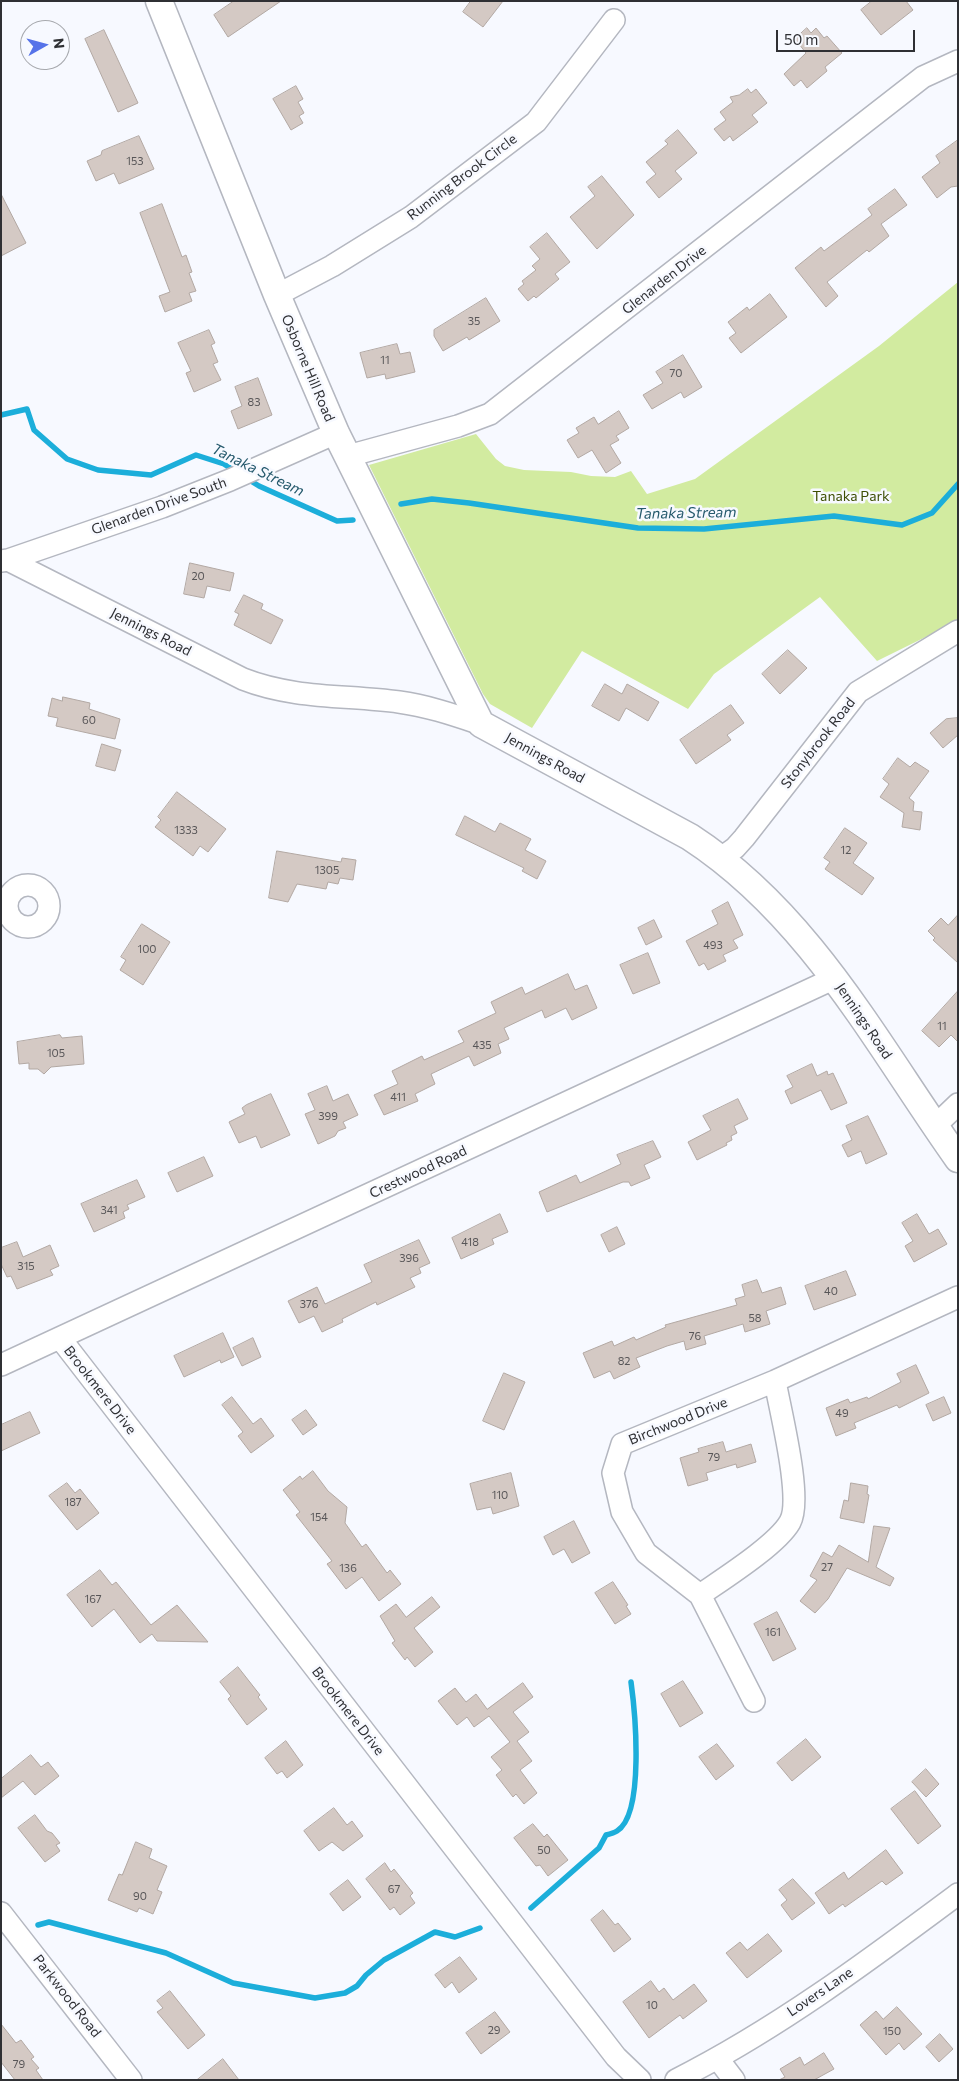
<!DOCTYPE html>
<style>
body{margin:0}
#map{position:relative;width:959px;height:2081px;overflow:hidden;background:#f7f9ff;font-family:Commissioner,sans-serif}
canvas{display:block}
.frame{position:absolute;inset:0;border:2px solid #2f3034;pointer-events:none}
.north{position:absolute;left:20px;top:20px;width:50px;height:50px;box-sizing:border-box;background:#f7f9ff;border:1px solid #a7a9ae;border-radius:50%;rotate:83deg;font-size:14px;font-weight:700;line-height:20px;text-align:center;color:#2f3034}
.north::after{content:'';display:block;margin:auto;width:18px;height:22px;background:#5673e9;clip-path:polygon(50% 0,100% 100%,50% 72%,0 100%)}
.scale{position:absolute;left:776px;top:30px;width:139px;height:22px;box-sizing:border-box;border:2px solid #2f3034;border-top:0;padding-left:6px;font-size:15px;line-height:18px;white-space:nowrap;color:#2f3034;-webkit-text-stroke:4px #f7f9ff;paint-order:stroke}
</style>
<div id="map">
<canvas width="959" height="2081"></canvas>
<div class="frame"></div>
<div class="north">N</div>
<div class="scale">50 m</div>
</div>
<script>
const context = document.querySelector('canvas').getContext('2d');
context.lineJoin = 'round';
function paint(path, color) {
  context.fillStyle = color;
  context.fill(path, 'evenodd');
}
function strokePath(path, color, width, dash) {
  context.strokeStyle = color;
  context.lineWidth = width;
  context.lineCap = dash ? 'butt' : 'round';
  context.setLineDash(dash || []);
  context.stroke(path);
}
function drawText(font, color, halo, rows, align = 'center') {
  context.font = font + ' Commissioner,sans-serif';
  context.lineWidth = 5;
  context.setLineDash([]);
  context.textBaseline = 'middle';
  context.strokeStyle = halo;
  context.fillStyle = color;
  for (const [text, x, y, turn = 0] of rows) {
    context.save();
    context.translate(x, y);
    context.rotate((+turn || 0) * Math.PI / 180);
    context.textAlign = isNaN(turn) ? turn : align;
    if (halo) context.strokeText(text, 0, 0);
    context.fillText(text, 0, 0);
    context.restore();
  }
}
paint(new Path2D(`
 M958,282V621L877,661L820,597L714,674L688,709L582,651L532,728L490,704L483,694L369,465L476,434L496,459L505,466L524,470L571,472L591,476L615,477L631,471L647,494L695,479L879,346Z`), '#d2eba0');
strokePath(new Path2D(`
 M1,415L27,409L34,430L67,459L98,470L151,475L196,455L224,464L236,472
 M246,478L259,486L337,521L353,520
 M401,504L432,499L469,503L638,528L704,529L834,516L902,525L932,513L958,484
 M531,1908L599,1848L606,1835C610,1834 614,1833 617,1831C645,1814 635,1711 631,1682
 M38,1925L49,1922L166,1953L233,1983L315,1998L345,1993L357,1986L366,1975L384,1960L435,1932L455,1937L480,1928`), '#1caeda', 5.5);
const building = new Path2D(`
 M234,1H281L228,37L214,15Z
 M471,1H503L483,27L463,12Z
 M872,1H906L913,10L881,35L861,10Z
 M807,28L811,33L816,28L824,38L827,36L842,53L825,67L827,71L807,88L801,80L794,86L784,74L806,53L795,39Z
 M104,30L138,103L118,112L85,39Z
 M296,86L303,99L298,102L304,113L299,116L303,123L291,130L273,99Z
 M748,89L751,93L756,89L767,103L752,115L758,122L733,141L730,136L724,141L714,129L726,120L720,112L733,102L730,97L739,95Z
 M678,130L697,153L675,171L682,179L659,198L646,182L656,174L646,162L668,144L665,141Z
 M139,136L154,169L119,184L114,173L96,181L87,161L101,155L102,151Z
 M958,140V186L951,187L937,198L922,177L940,163L936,156Z
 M602,176L634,215L597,249L570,217L595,196L588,187Z
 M895,189L907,205L881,224L889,236L869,252L867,250L827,282L838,296L826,307L795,268L821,247L824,251L872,215L868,209Z
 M1,194L26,243L1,256Z
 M162,204L182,257L186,255L192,272L189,273L196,291L189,293L192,301L165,312L159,296L170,292L140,213Z
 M547,233L570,262L555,274L559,279L536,298L534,296L528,301L518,289L524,284L522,281L536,270L532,266L540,259L530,247Z
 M770,294L787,317L741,353L729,338L736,333L728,322L747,307L749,310Z
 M486,298L500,321L469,340L467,337L443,351L434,336V330Z
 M209,330L215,343L211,345L218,362L213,364L221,380L194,392L186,373L191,371L178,343Z
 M397,344L400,354L410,352L415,372L386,379L385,374L367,378L360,353Z
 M683,355L702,387L684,398L681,392L652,409L643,395L663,383L656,372Z
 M258,378L272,415L238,429L231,411L242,406L235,387Z
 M619,411L629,428L616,436L619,440L610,445L621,463L606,473L592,450L578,458L567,440L579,433L576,428L594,417L598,424Z
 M190,563L234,573L230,591L207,586L204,598L184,594Z
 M244,595L263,604L261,609L283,620L271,644L234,625L239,614L235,612Z
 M788,650L807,668L780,694L762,674Z
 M605,684L622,694L627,684L659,702L648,721L626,708L619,721L592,706Z
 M63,697L90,703L89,709L120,719L115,739L56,726L58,718L48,716L52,698L62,701Z
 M731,705L744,723L727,735L731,740L696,764L680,740Z
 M958,718V735L943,748L930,733L946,719Z
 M102,744L121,750L115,771L96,766Z
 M898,758L910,767L915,762L929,771L909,798L914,802L913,811L922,812L920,830L902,827L904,813L880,797L889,784L883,779Z
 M177,792L226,829L208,852L200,846L193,856L155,827L161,820L158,817Z
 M465,816L495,832L500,823L531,839L525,850L546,861L537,879L522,871L524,868L456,835Z
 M845,828L867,843L853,863L874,878L862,895L825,869L830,862L824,858Z
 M277,851L341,862L342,858L356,860L353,880L340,878L338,884L328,882L326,889L297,884L288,902L269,898Z
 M728,902L743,935L733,940L738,948L723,955L726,961L708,970L704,963L699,966L686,941L718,924L712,911Z
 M958,915V963L933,940L935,938L928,931L941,918L948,925Z
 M654,920L662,937L646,945L638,928Z
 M142,924L170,942L143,985L120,970L126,960L121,957Z
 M648,953L660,983L633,994L620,965Z
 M568,974L575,990L587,985L597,1008L572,1020L566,1008L545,1018L542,1010L504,1028L509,1039L498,1044L501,1053L474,1066L469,1056L431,1074L435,1084L415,1094L418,1101L384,1115L374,1095L398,1084L392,1071L422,1056L424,1060L464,1042L458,1031L496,1013L491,1002L522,987L525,994Z
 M958,991V1042L951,1035L939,1047L922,1031Z
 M60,1035L62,1038L82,1036L84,1064L51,1067L44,1074L38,1069H29V1063L19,1064L17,1042Z
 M812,1064L817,1076L827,1071L828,1075L833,1073L847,1103L831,1110L821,1090L791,1104L785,1091L793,1087L787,1076Z
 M327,1086L333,1101L348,1094L358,1115L343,1122L346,1128L338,1131L335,1136L318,1144L305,1114L315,1110L308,1094Z
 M271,1094L290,1135L261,1148L256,1136L239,1143L229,1122L245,1114L242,1108L246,1105Z
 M738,1099L748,1119L734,1126L737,1133L731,1136L732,1140L726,1143L727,1145L697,1160L688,1142L711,1130L703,1116Z
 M868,1116L887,1154L866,1164L861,1151L848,1157L842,1145L852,1140L846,1126Z
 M653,1141L661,1157L644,1165L650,1178L631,1186L629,1182H623L547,1212L539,1192L576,1175L580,1183L621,1164L617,1155Z
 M204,1157L213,1176L177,1192L168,1173Z
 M137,1180L145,1197L127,1205L129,1209L123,1212L125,1218L94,1232L81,1204Z
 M500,1214L508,1232L492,1239L494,1244L461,1259L452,1238Z
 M917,1214L929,1234L938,1229L947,1244L914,1262L905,1246L913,1241L902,1223Z
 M617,1227L625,1244L609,1252L601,1235Z
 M419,1240L430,1263L419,1268L421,1273L410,1278L415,1287L377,1305L376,1302L342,1319L343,1322L322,1332L314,1316L299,1323L288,1301L317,1287L325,1304L372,1282L364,1265Z
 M17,1242L23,1257L50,1245L59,1266L50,1270L53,1275L17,1289L11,1276L7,1277L1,1264V1248Z
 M846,1271L856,1295L814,1310L805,1286Z
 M757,1280L762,1293L781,1287L786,1304L766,1311L770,1324L745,1332L743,1324L704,1336L706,1344L686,1350L684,1341L667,1346L636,1358L640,1367L629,1372L614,1379L610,1371L594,1378L583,1353L612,1341L614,1346L634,1337L636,1340L666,1327L665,1325L737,1305L735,1299L745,1296L742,1285Z
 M223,1333L234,1357L221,1363L220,1360L184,1377L174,1356Z
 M253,1338L261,1357L242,1366L233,1348Z
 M916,1365L929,1393L899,1408L897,1405L854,1423L856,1428L836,1436L826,1408L848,1399L850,1403L867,1397L868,1399L901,1382L897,1374Z
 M504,1373L525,1382L504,1430L483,1421Z
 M232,1397L253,1424L261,1418L274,1436L251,1453L238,1436L243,1432L222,1405Z
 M944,1397L951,1413L933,1421L926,1405Z
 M306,1410L317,1425L303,1435L292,1420Z
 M30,1412L40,1433L1,1451V1425Z
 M723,1442L726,1452L751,1444L756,1462L737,1468L736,1464L706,1473L708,1480L688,1486L680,1458L699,1452L698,1449Z
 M313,1471L328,1491L347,1507L345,1523L362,1547L366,1544L387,1573L390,1570L401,1584L379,1601L362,1577L346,1589L327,1564L332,1561L296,1515L300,1512L283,1490L300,1476L302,1479Z
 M511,1473L519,1506L493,1514L491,1507L477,1510L470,1484Z
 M67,1483L75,1493L80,1489L99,1513L77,1530L49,1496Z
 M851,1483L868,1486L867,1494L869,1495L864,1523L840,1518L844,1500L848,1501Z
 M574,1521L590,1553L572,1563L564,1549L553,1555L544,1537Z
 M874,1526L890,1528L876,1567L894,1578L890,1586L847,1568L828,1599L815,1613L800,1601L817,1580L810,1576L823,1552L832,1557L839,1545L868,1562Z
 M100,1570L112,1585L116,1582L151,1625L177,1605L208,1642L157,1641L152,1634L140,1643L114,1609L92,1627L67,1595Z
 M613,1582L628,1605L626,1606L631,1614L615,1624L595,1593Z
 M432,1597L440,1607L414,1628L433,1652L415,1667L407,1657L405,1660L392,1643L395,1641L380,1616L396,1604L406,1617Z
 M777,1612L796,1649L773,1661L754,1624Z
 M238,1667L260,1695L258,1697L267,1709L247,1725L228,1699L231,1696L220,1682Z
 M683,1681L703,1713L680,1727L661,1694Z
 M523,1683L533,1697L513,1712L529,1732L517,1741L532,1761L520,1770L537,1793L524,1804L516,1794L513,1797L496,1775L502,1770L491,1757L510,1742L489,1716L474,1727L467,1717L457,1725L438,1701L455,1688L466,1702L476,1694L487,1709Z
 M806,1739L821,1757L792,1781L777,1763Z
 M286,1741L303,1765L287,1778L282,1771L277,1774L265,1758Z
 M717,1744L734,1766L716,1780L699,1757Z
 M31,1755L41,1767L48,1762L59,1776L35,1795L23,1781L1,1798V1779Z
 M926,1769L939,1784L926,1797L912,1782Z
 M915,1791L941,1826L918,1844L891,1809Z
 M334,1808L347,1825L352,1821L363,1836L343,1851L332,1842L319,1851L304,1831Z
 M35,1815L47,1831L52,1833L60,1843L56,1845L60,1851L45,1862L18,1828Z
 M533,1824L544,1837L547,1834L568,1860L548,1876L540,1865L536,1866L514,1838Z
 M136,1842L152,1849L149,1858L167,1866L157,1890L162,1892L153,1914L139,1908L137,1912L108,1900L119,1874L122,1875Z
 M886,1850L903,1873L886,1885L882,1881L845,1907L843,1904L829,1914L815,1893L844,1872L848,1879Z
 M385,1863L391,1872L394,1869L413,1893L410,1896L415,1903L400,1915L394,1907L390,1910L366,1879Z
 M793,1879L815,1903L792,1920L781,1905L787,1900L779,1890Z
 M348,1880L361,1897L343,1911L330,1894Z
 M603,1910L615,1925L618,1923L631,1939L614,1952L591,1920Z
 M768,1934L782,1951L747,1978L726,1953L740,1942L747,1950Z
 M460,1957L477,1979L459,1993L452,1982L445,1988L435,1975Z
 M651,1981L659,1992L664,1988L673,2000L694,1984L707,2001L683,2019L680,2015L649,2038L623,2002Z
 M170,1991L205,2035L188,2049L157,2012L163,2008L157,2001Z
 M897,2007L922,2034L904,2050L899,2043L886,2055L860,2025L876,2011L883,2019Z
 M495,2012L510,2032L481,2054L466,2033Z
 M1,2024L16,2043L21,2040L34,2057L31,2059L39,2068L36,2070L43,2080H15L1,2062Z
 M940,2034L953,2049L939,2062L926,2047Z
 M824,2053L834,2069L814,2080H779L785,2077L780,2069L800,2057L804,2065Z
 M223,2059L239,2080H197Z`);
paint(building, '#d4c9c4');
strokePath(building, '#b2a8a3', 1);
const minor = new Path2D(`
 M277,295L332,266L411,217L536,122L614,20
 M348,456L458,426L490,414L923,77L958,61
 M8,560L162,507L230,480L336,433
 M1,561L8,560L243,679C294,699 347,695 399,702C428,706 454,715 481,724
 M721,858L735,848L744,838L858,692L958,631
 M7 906a21 21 0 1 1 42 0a21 21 0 1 1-42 0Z
 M935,1126L958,1104
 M60,1338L616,2057L640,2080
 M1,1365L835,978
 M700,1595C723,1579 777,1545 790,1522C803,1499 780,1410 775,1381
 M754,1701L700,1595L646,1553L622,1512L613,1473L622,1444L775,1381L958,1297
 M1,1913L131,2080
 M718,2059L734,2080
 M676,2080C777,2029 868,1961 958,1894`);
const tertiary = new Path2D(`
 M159,1L277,295L336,433L481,724L690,837C810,915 877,1045 958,1159`);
strokePath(minor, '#b4b7c0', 24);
strokePath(tertiary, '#b4b7c0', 29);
strokePath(minor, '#fff', 21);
strokePath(tertiary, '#fff', 26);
drawText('11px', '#585658', null, [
 ["153",135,161],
 ["35",474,321],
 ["11",385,360],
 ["70",676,373],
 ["83",254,402],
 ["20",198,576],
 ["60",89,720],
 ["1333",186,830],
 ["12",846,850],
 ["1305",327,870],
 ["493",713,945],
 ["100",147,949],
 ["11",942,1026],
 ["435",482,1045],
 ["105",56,1053],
 ["411",398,1097],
 ["399",328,1116],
 ["341",109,1210],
 ["418",470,1242],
 ["396",409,1258],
 ["315",26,1266],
 ["40",831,1291],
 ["376",309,1304],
 ["58",755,1318],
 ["76",695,1336],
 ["82",624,1361],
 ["49",842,1413],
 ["79",714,1457],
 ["110",500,1495],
 ["187",73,1502],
 ["154",319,1517],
 ["27",827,1567],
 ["136",348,1568],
 ["167",93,1599],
 ["161",773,1632],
 ["50",544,1850],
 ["67",394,1889],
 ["90",140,1896],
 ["10",652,2005],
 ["29",494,2030],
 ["150",892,2031],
 ["79",19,2064]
]);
drawText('14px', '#2f3034', '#f7f9ff', [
 ["Running Brook Circle",462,177,-37],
 ["Glenarden Drive",664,280,-38],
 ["Osborne Hill Road",308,368,67],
 ["Glenarden Drive South",159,506,-20],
 ["Jennings Road",151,632,27],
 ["Stonybrook Road",818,743,-52],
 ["Jennings Road",545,758,29],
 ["Jennings Road",864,1021,56],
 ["Crestwood Road",418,1172,-25],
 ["Brookmere Drive",100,1390,52],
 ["Birchwood Drive",678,1421,-22],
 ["Brookmere Drive",348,1711,52],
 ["Lovers Lane",820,1992,-34],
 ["Parkwood Road",67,1996,52]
]);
drawText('14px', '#3d4e04', '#f7f9ff', [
 ["Tanaka Park",851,496]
]);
drawText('italic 15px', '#265a6d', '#f7f9ff', [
 ["Tanaka Stream",258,470,26],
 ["Tanaka Stream",686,513,-1]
]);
</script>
